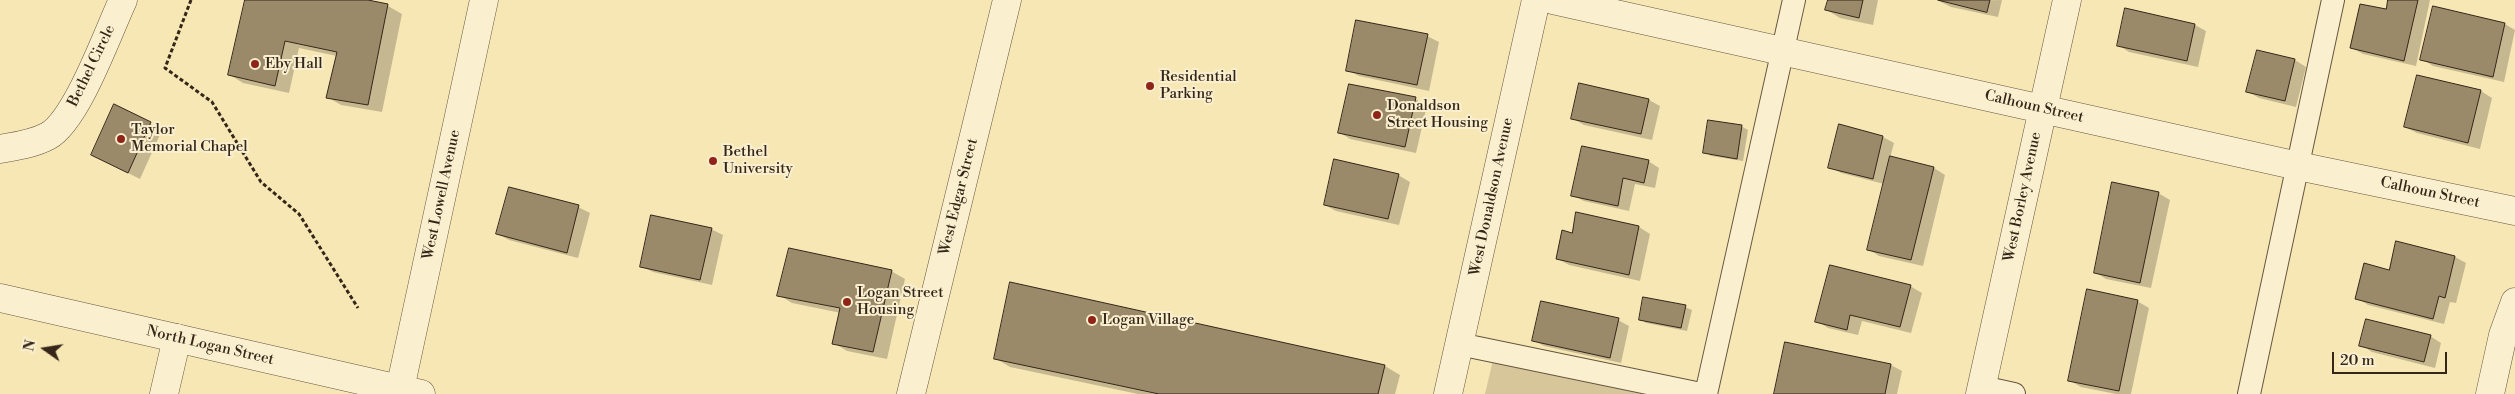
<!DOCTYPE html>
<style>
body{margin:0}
#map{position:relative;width:2515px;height:394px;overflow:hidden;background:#f7e7b4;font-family:"Libre Bodoni",serif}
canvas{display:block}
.north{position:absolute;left:20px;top:324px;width:50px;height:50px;-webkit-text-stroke:4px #faefce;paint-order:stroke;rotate:283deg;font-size:14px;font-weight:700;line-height:20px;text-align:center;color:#352619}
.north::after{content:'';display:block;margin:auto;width:18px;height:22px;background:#352619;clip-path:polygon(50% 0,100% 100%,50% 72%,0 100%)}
.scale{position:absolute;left:2332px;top:352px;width:115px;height:22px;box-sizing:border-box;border:2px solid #352619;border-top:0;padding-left:6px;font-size:15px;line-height:18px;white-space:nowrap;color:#352619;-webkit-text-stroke:4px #faefce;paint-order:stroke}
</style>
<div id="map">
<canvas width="2515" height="394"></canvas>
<div class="north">N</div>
<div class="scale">20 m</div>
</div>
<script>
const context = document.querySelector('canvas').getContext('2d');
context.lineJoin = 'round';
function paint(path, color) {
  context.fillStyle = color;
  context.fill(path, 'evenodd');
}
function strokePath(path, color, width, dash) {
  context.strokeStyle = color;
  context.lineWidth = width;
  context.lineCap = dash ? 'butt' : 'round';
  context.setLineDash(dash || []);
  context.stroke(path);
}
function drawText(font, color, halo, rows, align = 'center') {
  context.font = font + ' "Libre Bodoni",serif';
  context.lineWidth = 4;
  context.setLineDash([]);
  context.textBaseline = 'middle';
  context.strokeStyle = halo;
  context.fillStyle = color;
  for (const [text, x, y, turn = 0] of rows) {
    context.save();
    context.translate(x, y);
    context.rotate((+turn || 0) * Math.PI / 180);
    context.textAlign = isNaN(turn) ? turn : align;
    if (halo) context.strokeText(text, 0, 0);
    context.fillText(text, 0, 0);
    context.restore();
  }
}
paint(new Path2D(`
 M1493,360L1643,394H1485Z`), '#d6c69a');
paint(new Path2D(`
 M246,0H362L388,6L402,14L382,112L341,105L327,97L337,56L299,48L289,93L243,83L230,75Z
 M1829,0H1878L1873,25L1840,18L1827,10Z
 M2002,0L1998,17L1951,7L1939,1Z
 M2390,0H2430L2416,66L2363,54L2352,48L2387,11Z
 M2434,8L2505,24L2515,30L2504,82L2433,66L2422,59Z
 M2195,25L2206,31L2198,67L2129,52L2118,45Z
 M1427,36L1439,42L1429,91L1359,76L1347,70Z
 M2258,51L2295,60L2306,67L2296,107L2259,98L2247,91Z
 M2418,76L2481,91L2492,98L2480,149L2417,133L2405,127Z
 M1415,99L1427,105L1416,153L1350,139L1339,132Z
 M1649,100L1660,106L1652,140L1584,125L1572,118Z
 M115,106L162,130L140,179L92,155Z
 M1741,126L1748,130L1743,161L1711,156L1705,152Z
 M1883,137L1894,143L1890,158L1934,168L1945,175L1923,266L1879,256L1868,249L1884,184L1841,173L1830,167Z
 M1648,161L1659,168L1655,188L1635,184L1629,211L1584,201L1572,195Z
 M1398,175L1410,182L1399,225L1336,211L1325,205Z
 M2158,193L2170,200L2151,288L2106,279L2095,272Z
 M578,207L590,213L578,258L509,240L498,234Z
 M1577,214L1639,227L1650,234L1640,281L1569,265L1558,259L1573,234Z
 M711,229L723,235L712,285L653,272L641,266Z
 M2397,242L2455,257L2466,263L2456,303L2450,302L2444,324L2368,305L2357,298L2390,271Z
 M891,271L905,279L887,359L847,351L834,343L841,313L792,303L779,295Z
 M1011,284L1385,366L1400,375L1395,394H1138L1010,367L995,358Z
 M1910,286L1922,293L1911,333L1862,321L1858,335L1828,328L1817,321Z
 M2137,301L2149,308L2131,394H2116L2081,387L2069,380Z
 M1685,307L1692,310L1687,331L1646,323L1640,319Z
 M1618,320L1629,326L1621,363L1544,346L1533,340Z
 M2430,336L2441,343L2435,368L2372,352L2361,345Z
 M1786,343L1891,365L1902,371L1897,394H1776Z`), '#0003');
const building = new Path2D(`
 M245,0H368L388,4L368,105L326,98L337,52L285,41L275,86L228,75Z
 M1828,0H1863L1859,18L1825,10Z
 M1938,0H1990L1987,12Z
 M2388,0H2418L2404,61L2350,48L2360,4L2386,9Z
 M2433,6L2505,23L2493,77L2420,60Z
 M2125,8L2195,24L2187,61L2117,46Z
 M1356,20L1428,34L1417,85L1346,71Z
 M2257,50L2295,59L2285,101L2246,92Z
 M2417,75L2481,90L2468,143L2404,127Z
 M1579,83L1649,99L1641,134L1571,119Z
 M1349,84L1416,97L1405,147L1338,133Z
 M114,104L151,122L128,173L91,155Z
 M1708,120L1742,125L1737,159L1703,153Z
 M1839,124L1883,136L1873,179L1828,168Z
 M1582,146L1649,160L1644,183L1623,178L1618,206L1571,196Z
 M1890,156L1934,167L1911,260L1867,250Z
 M1334,159L1399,174L1388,219L1324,205Z
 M2112,182L2159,192L2140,283L2094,273Z
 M509,187L579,205L567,253L496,234Z
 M1576,212L1639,226L1629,275L1556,259L1562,230L1572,233Z
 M651,215L712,228L700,280L640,267Z
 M2396,241L2455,256L2445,298L2439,296L2433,319L2355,299L2364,263L2389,270Z
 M789,248L892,270L873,352L832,344L840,308L777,296Z
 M1830,265L1911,285L1900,327L1850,315L1847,330L1815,322Z
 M1010,282L1385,365L1378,394H1159L994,359Z
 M2087,289L2138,300L2119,391L2068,381Z
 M1643,297L1686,305L1681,328L1639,320Z
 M1541,301L1619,318L1610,358L1532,341Z
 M2366,319L2431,335L2424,362L2359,346Z
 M1785,342L1891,364L1885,394H1774Z`);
paint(building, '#9a8a6a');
strokePath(building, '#352619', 1);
const service = new Path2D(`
 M1459,344L1701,394
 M1982,387L2014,394
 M1706,394L1794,0
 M2249,394L2333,0`);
const minor = new Path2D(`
 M1553,0L2298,166L2515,211
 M0,149C16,146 33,144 48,136C77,120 108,32 123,0
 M400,389L484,0
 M164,394L177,338
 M911,394L1007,0
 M1448,394L1536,0
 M1980,394L2067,0`);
const tertiary = new Path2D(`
 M0,298L421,394
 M2490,394L2503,335L2515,302`);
strokePath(service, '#665640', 24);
strokePath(minor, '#665640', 29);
strokePath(tertiary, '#665640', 29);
strokePath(new Path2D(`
 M191,0L165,68L212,102L261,182L299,214L358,308`), '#352619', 3, [4, 2.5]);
strokePath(service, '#faefce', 22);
strokePath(minor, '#faefce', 28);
strokePath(tertiary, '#faefce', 28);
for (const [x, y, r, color] of [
 [255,64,5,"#8f2418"],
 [1150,86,5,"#8f2418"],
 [1377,115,5,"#8f2418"],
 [121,139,5,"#8f2418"],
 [713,161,5,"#8f2418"],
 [847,302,5,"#8f2418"],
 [1092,320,5,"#8f2418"]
]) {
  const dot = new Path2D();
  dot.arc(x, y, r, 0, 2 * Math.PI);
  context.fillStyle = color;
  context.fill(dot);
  strokePath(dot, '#faefce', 2);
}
drawText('15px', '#352619', '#faefce', [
 ["Eby Hall",265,64],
 ["Residential",1160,77],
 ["Parking",1160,94],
 ["Donaldson",1387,106],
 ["Street Housing",1387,123],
 ["Taylor",131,130],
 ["Memorial Chapel",131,147],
 ["Bethel",723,152],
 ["University",723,169],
 ["Logan Street",857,293],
 ["Housing",857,310],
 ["Logan Village",1102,320]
], 'left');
drawText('15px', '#352619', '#faefce', [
 ["Bethel Circle",92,66,-64],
 ["Calhoun Street",2034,107,13],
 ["Calhoun Street",2430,193,12],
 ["West Lowell Avenue",442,195,-78],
 ["West Edgar Street",959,197,-76],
 ["West Donaldson Avenue",1492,197,-78],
 ["West Borley Avenue",2023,197,-78],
 ["North Logan Street",210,346,13]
]);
</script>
